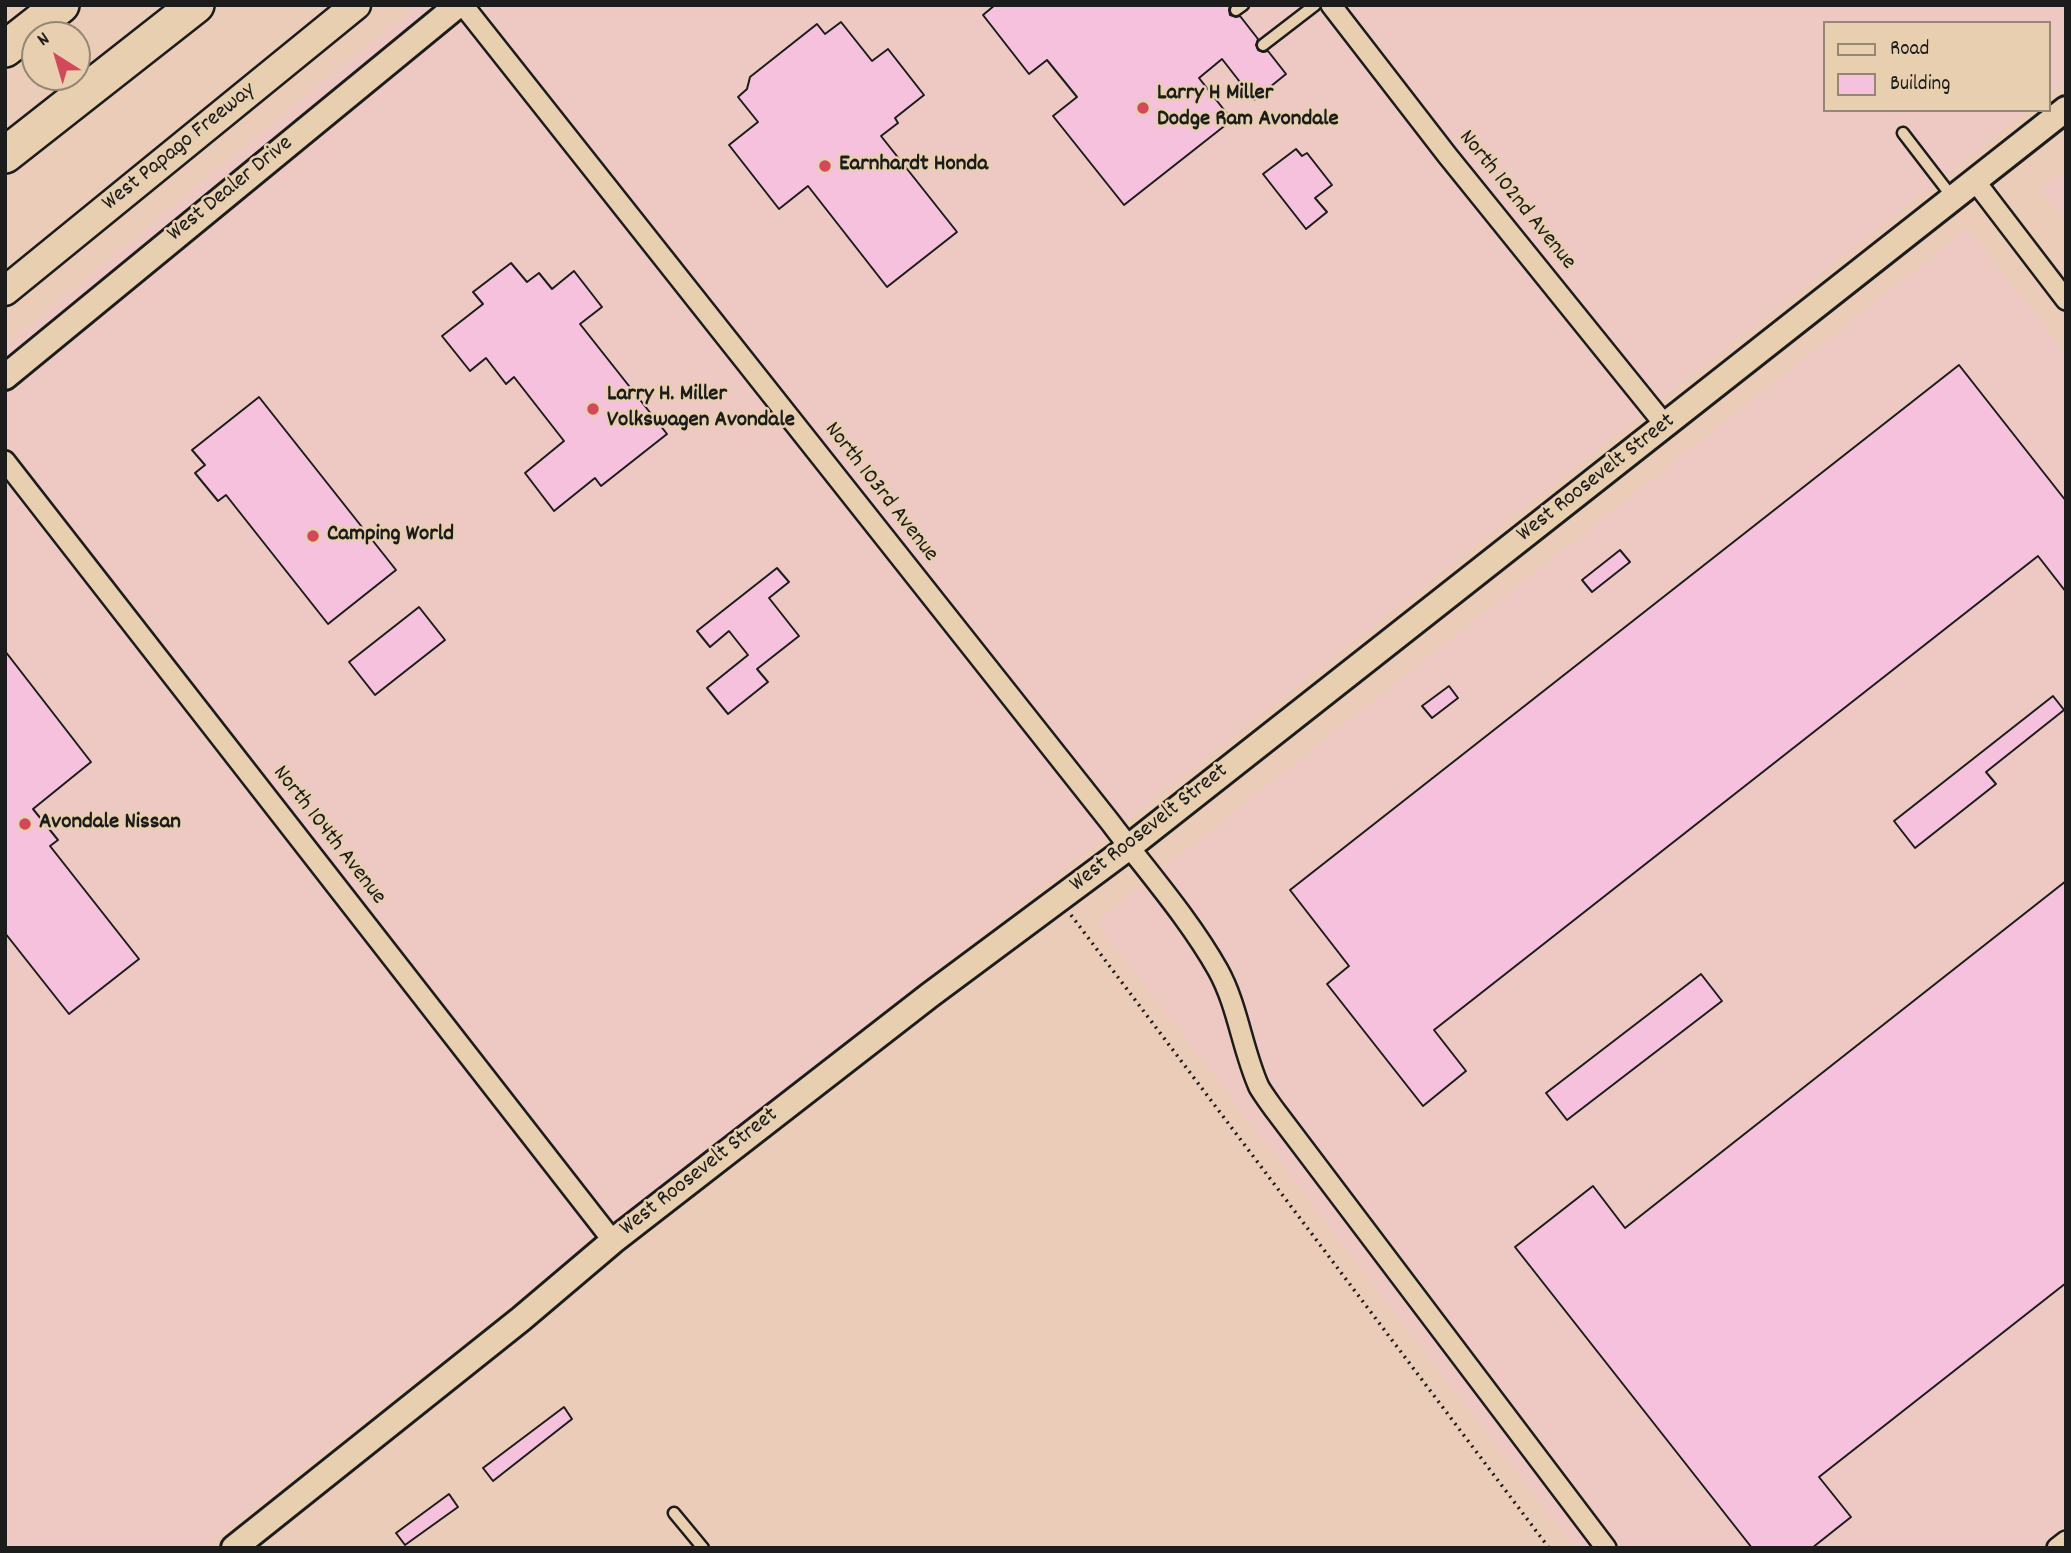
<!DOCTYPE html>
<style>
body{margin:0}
#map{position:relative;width:2071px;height:1553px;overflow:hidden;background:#eaccb8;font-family:Dekko,sans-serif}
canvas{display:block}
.frame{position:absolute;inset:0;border:7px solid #1c1c1c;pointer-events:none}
.legend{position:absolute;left:1823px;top:21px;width:228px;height:91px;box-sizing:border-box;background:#e7cfaf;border:2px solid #968774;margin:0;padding:9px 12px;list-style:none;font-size:21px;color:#1c1c1c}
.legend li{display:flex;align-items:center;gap:14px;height:35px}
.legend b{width:35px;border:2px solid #968774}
.north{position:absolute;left:21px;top:21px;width:70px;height:70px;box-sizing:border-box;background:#e7cfaf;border:2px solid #968774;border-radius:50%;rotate:323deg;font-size:19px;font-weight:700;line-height:28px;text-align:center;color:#1c1c1c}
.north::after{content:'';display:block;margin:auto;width:24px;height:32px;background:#d1495b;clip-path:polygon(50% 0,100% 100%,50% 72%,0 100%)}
</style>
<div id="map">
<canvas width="2071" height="1553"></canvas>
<div class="frame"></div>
<ul class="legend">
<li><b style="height:9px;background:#e7cfaf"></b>Road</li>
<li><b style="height:19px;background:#f6c1dd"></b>Building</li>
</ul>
<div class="north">N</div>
</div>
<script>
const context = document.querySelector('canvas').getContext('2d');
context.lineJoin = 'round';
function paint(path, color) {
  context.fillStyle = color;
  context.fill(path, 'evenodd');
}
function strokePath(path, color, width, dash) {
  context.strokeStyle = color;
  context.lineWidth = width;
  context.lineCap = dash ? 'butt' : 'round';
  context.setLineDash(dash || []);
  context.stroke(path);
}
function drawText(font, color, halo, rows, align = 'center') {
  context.font = font + ' Dekko,sans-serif';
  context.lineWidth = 5;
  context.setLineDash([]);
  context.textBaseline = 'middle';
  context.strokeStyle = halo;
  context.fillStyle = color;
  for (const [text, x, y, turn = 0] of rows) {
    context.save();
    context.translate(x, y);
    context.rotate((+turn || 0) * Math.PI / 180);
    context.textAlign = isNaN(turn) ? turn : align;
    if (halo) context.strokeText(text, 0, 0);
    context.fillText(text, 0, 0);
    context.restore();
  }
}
paint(new Path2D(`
 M418,5H2066V82L2048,95V23H1824V110H2029L202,1548H5V345L340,67Z
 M2066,170V223L2040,189Z
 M1968,228L2066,355V1527L2039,1548H1574L1096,921Z`), '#eec9c3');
const building = new Path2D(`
 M995,5H1230L1229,10L1230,15L1236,17L1240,16L1258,39L1256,45L1258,50L1263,52L1268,51L1286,74L1254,100L1222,59L1199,78L1232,120L1124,205L1053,116L1077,97L1047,60L1029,74L983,15Z
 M841,22L872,61L888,49L924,95L895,118L898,123L881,136L957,232L887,287L808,186L779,209L729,145L758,122L738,97L747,89L750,77L817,24L825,34Z
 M1296,149L1302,156L1307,153L1332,185L1315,198L1327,212L1306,229L1263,174Z
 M511,263L527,282L539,273L552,289L574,271L602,307L580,324L667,434L601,486L595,478L554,511L525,473L564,441L514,377L506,384L486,358L470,371L442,336L483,304L473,292Z
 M1959,365L2066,501V592L2038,556L1434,1030L1466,1071L1423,1106L1327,984L1349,966L1290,890Z
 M259,397L396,570L328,624L226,495L218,501L195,473L205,465L192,450Z
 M1620,550L1630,562L1592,592L1582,580Z
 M777,568L789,582L769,598L799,636L757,669L768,682L728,714L707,688L748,655L729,631L710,647L697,631Z
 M419,607L445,640L375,695L349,662Z
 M5,651L91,762L33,809L58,840L50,846L139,959L69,1014L5,933Z
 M1449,686L1458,698L1432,718L1422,706Z
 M2053,696L2064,710L1986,772L1996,784L1915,848L1894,821Z
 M2066,881V1283L1819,1477L1851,1517L1812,1548H1752L1515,1247L1593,1186L1625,1228Z
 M1701,974L1722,1001L1567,1120L1546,1093Z
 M564,1407L572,1419L493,1481L483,1468Z
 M449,1494L458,1507L405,1545L396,1533Z`);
paint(building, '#f6c1dd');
strokePath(building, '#1c1c1c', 2);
const service = new Path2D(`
 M1236,10L1243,5
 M1263,45L1315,5
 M1903,133L1953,198
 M674,1513L703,1548`);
const minor = new Path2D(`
 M463,5L1110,822C1146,870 1188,917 1218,970C1238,1006 1242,1049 1259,1087C1263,1094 1269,1102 1274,1109L1606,1548
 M1331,5L1447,155L1665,425
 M1975,181L2066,300
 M5,461L613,1241
 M2057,1548L2066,1541`);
const tertiary = new Path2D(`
 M5,377L458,5
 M234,1548L521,1319L613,1241L930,995L1129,847L2066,109`);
const secondary = new Path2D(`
 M5,291L356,5`);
const motorway = new Path2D(`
 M5,49L61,5
 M5,155L196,5`);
strokePath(service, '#1c1c1c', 15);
strokePath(minor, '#1c1c1c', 24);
strokePath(tertiary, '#1c1c1c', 30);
strokePath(secondary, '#1c1c1c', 33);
strokePath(motorway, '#1c1c1c', 40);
strokePath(new Path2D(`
 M1071,915L1549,1548`), '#1c1c1c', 3.5, [2, 5]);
strokePath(service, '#e7cfaf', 10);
strokePath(minor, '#e7cfaf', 19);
strokePath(tertiary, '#e7cfaf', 24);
strokePath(secondary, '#e7cfaf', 28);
strokePath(motorway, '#e7cfaf', 35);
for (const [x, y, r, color] of [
 [1143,108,7,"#d1495b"],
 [825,166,7,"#d1495b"],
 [593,409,7,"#d1495b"],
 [313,536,7,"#d1495b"],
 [25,824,7,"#d1495b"]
]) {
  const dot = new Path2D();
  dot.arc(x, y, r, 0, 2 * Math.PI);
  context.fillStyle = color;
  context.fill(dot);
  strokePath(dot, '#e7cfaf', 2.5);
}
drawText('bold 23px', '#1c1c1c', '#e7cfaf', [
 ["Larry H Miller",1157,95],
 ["Dodge Ram Avondale",1157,121],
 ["Earnhardt Honda",839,166],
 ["Larry H. Miller",607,396],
 ["Volkswagen Avondale",607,422],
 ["Camping World",327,536],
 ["Avondale Nissan",39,824]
], 'left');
drawText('23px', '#1c1c1c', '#e7cfaf', [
 ["West Papago Freeway",180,148,-39],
 ["West Dealer Drive",231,190,-39],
 ["North 102nd Avenue",1516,201,51],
 ["West Roosevelt Street",1597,479,-38],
 ["North 103rd Avenue",880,493,52],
 ["West Roosevelt Street",1150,829,-38],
 ["North 104th Avenue",328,836,52],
 ["West Roosevelt Street",700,1173,-38]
]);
</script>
